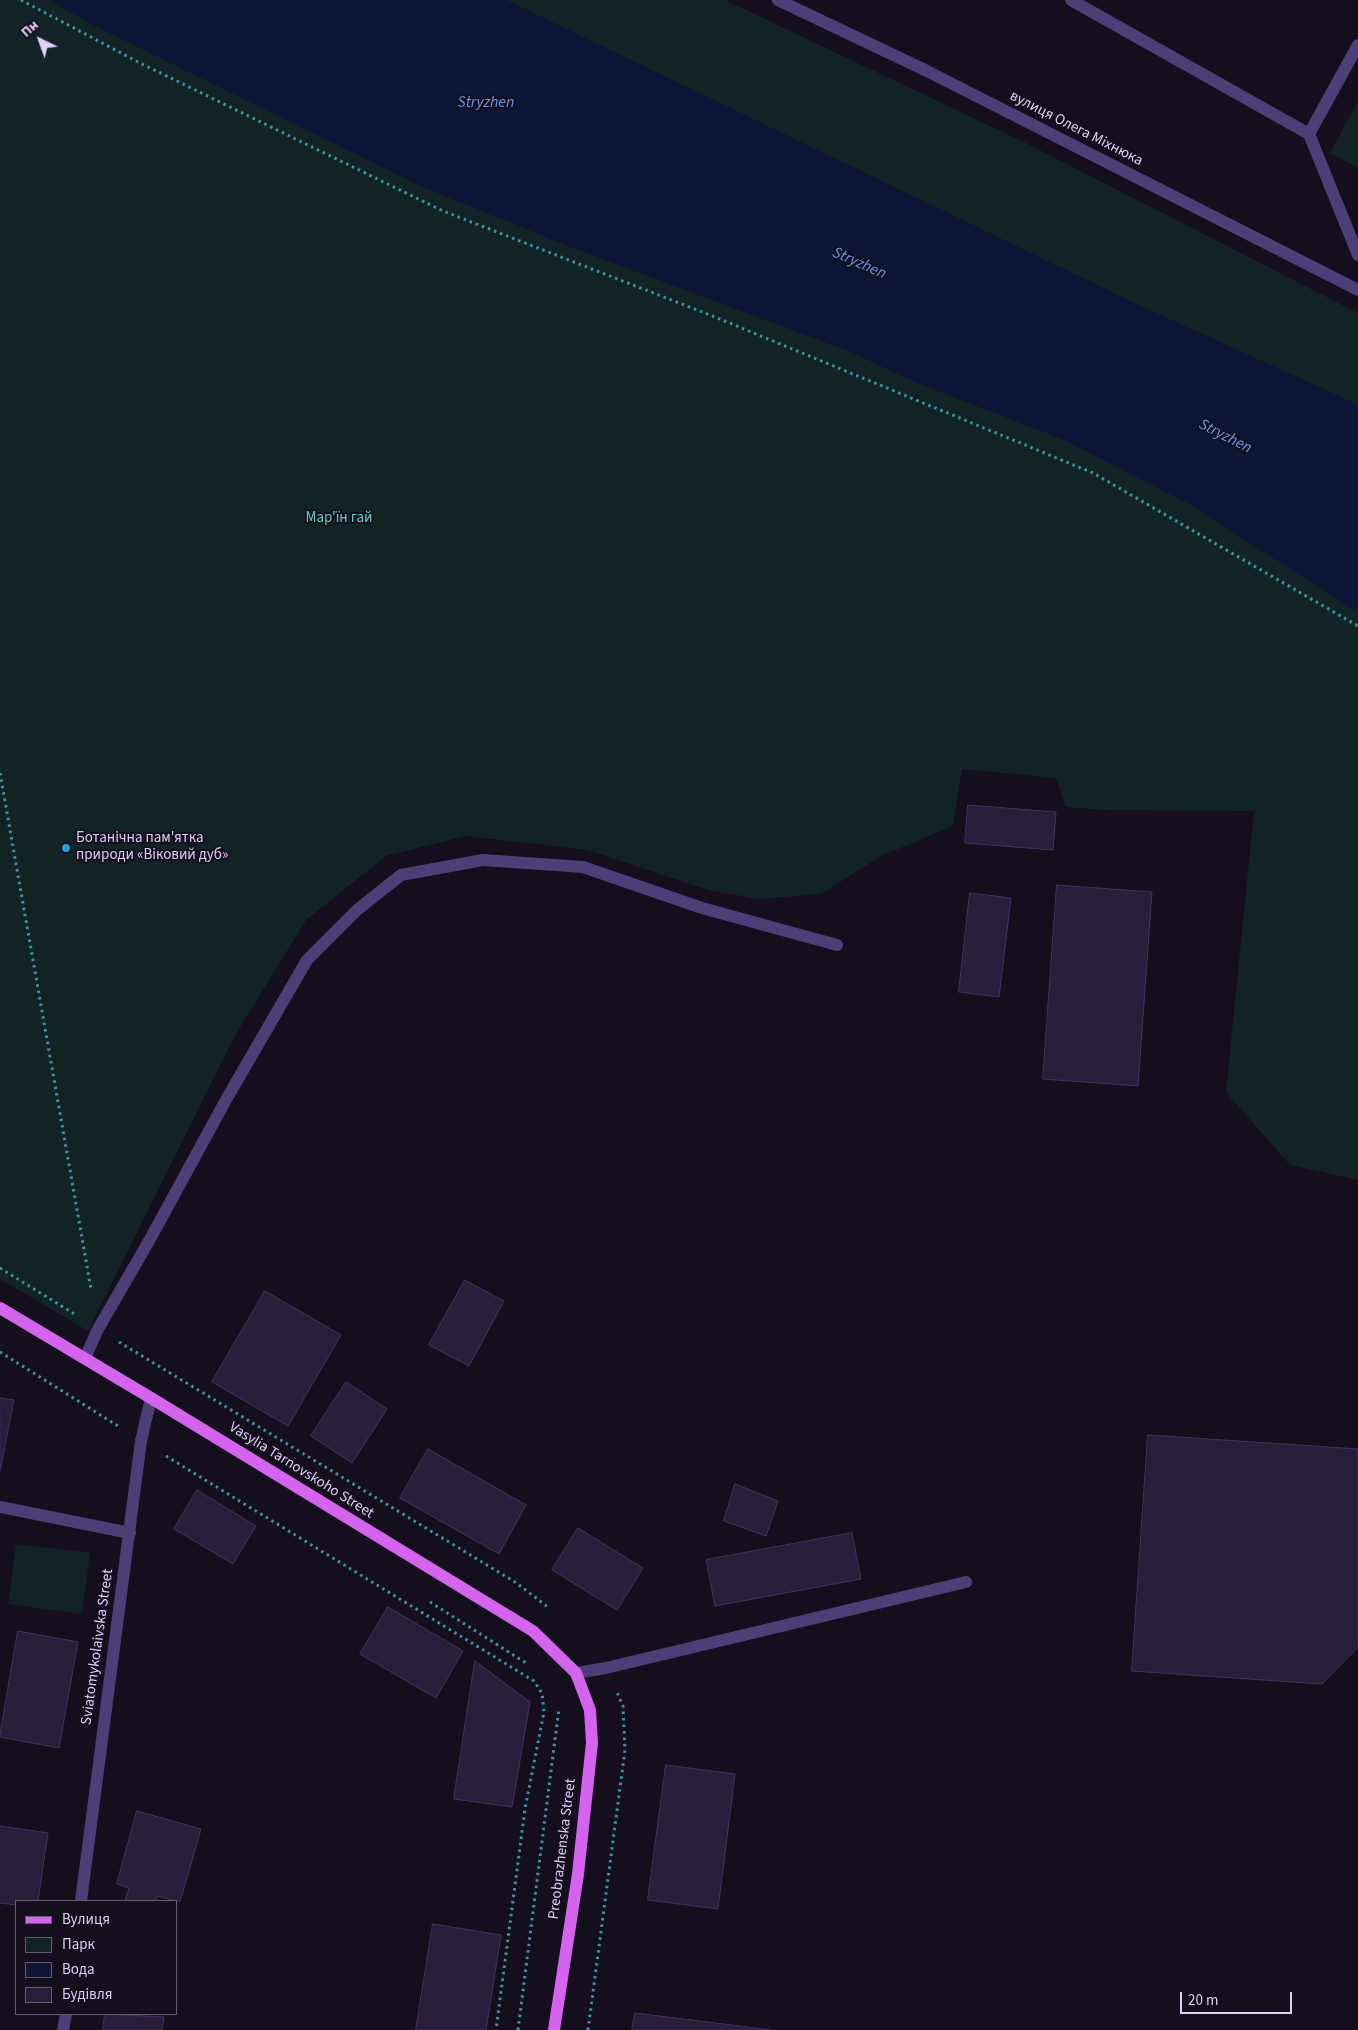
<!DOCTYPE html>
<meta charset="utf-8">
<style>
body{margin:0}
#map{position:relative;width:1358px;height:2030px;overflow:hidden;background:#140e1d;font-family:"Source Sans 3",sans-serif}
canvas{display:block}
.legend{position:absolute;left:15px;top:1900px;width:162px;height:115px;box-sizing:border-box;background:#140e1d;border:1px solid #645c75;margin:0;padding:6px 9px;list-style:none;font-size:15px;color:#ddd0f9}
.legend li{display:flex;align-items:center;gap:10px;height:25px}
.legend b{width:25px;border:1px solid #645c75}
.north{position:absolute;left:15px;top:15px;width:50px;height:50px;-webkit-text-stroke:4px #140e1d;paint-order:stroke;rotate:318deg;font-size:14px;font-weight:700;line-height:20px;text-align:center;color:#ddd0f9}
.north::after{content:'';display:block;margin:auto;width:18px;height:22px;background:#ddd0f9;clip-path:polygon(50% 0,100% 100%,50% 72%,0 100%)}
.scale{position:absolute;left:1180px;top:1992px;width:112px;height:22px;box-sizing:border-box;border:2px solid #ddd0f9;border-top:0;padding-left:6px;font-size:15px;line-height:18px;white-space:nowrap;color:#ddd0f9;-webkit-text-stroke:4px #140e1d;paint-order:stroke}
</style>
<div id="map">
<canvas width="1358" height="2030"></canvas>
<ul class="legend">
<li><b style="height:6px;background:#d464ed"></b>Вулиця</li>
<li><b style="height:14px;background:#122326"></b>Парк</li>
<li><b style="height:14px;background:#0e1536"></b>Вода</li>
<li><b style="height:14px;background:#291d3c"></b>Будівля</li>
</ul>
<div class="north">Пн</div>
<div class="scale">20 m</div>
</div>
<script>
const context = document.querySelector('canvas').getContext('2d');
context.lineJoin = 'round';
function paint(path, color) {
  context.fillStyle = color;
  context.fill(path, 'evenodd');
}
function strokePath(path, color, width, dash) {
  context.strokeStyle = color;
  context.lineWidth = width;
  context.lineCap = dash ? 'butt' : 'round';
  context.setLineDash(dash || []);
  context.stroke(path);
}
function drawText(font, color, halo, rows, align = 'center') {
  context.font = font + ' "Source Sans 3",sans-serif';
  context.lineWidth = 4;
  context.setLineDash([]);
  context.textBaseline = 'middle';
  context.strokeStyle = halo;
  context.fillStyle = color;
  for (const [text, x, y, turn = 0] of rows) {
    context.save();
    context.translate(x, y);
    context.rotate((+turn || 0) * Math.PI / 180);
    context.textAlign = isNaN(turn) ? turn : align;
    if (halo) context.strokeText(text, 0, 0);
    context.fillText(text, 0, 0);
    context.restore();
  }
}
paint(new Path2D(`
 M0,0H50L91,24L566,245L849,351L921,384L1065,440L1188,503L1358,612V1180L1290,1165L1226,1092L1254,811L1105,810L1066,807L1056,778L962,769L953,826L881,856L821,894L758,899L708,890L588,850L466,836L386,856L306,920L234,1037L88,1331L0,1279Z
 M506,0H725L1026,143L1358,313V405L1140,306Z
 M1358,101V168L1330,153Z
 M16,1544L90,1553L82,1614L8,1604Z`), '#122326');
paint(new Path2D(`
 M50,0H506L1140,306L1358,405V612L1188,503L1065,440L921,384L849,351L566,245L425,188L91,24Z`), '#0e1536');
const building = new Path2D(`
 M968,805L1056,812L1053,850L965,843Z
 M1057,885L1152,892L1138,1086L1043,1079Z
 M970,893L1011,898L999,997L959,992Z
 M465,1280L504,1301L469,1366L429,1345Z
 M265,1291L341,1335L288,1426L212,1382Z
 M346,1382L387,1409L352,1463L311,1436Z
 M0,1398L14,1400L0,1471Z
 M1148,1435L1358,1449V1647L1322,1684L1132,1671Z
 M428,1449L526,1505L499,1554L400,1498Z
 M735,1484L778,1501L766,1536L724,1521Z
 M197,1490L256,1526L233,1564L174,1529Z
 M578,1528L643,1568L617,1610L552,1570Z
 M852,1533L861,1579L715,1606L706,1560Z
 M388,1607L463,1651L436,1698L360,1654Z
 M18,1631L78,1642L59,1748L0,1737Z
 M475,1661L530,1702L512,1807L454,1799Z
 M666,1765L735,1774L718,1909L648,1900Z
 M137,1811L201,1829L180,1902L157,1896L155,1901H125L129,1888L117,1884Z
 M0,1826L48,1833L38,1901H16V1905L0,1903Z
 M433,1924L501,1935L486,2030H416Z
 M635,2013L771,2030H632Z
 M105,2014L164,2017L162,2030H103Z`);
paint(building, '#291d3c');
strokePath(building, '#453165', 1);
strokePath(new Path2D(`
 M21,0L140,63L443,211L710,315L1093,473L1358,626
 M0,773L91,1289
 M0,1268L76,1315
 M119,1342L515,1582L548,1607
 M0,1352L118,1426
 M166,1456L534,1681L542,1693L544,1712L525,1809L496,2030
 M430,1602L526,1663
 M518,2030L559,1708
 M588,2030L625,1750L623,1706L617,1692`), '#3b95a3', 3, [2.5, 4]);
strokePath(new Path2D(`
 M1071,0L1309,134L1358,255
 M1309,134L1358,45
 M85,1358L98,1329L149,1241L227,1098L307,960L357,910L401,875L483,860L583,867L702,908L837,945
 M0,1507L130,1533
 M576,1673L606,1668L966,1582`), '#4c3f77', 12);
strokePath(new Path2D(`
 M778,0L925,70L1358,290
 M81,1901L141,1441L151,1398
 M63,2030L66,2014`), '#4c3f77', 12);
strokePath(new Path2D(`
 M0,1308L151,1398L533,1631L576,1673L590,1710L592,1743L578,1874L554,2030`), '#d464ed', 12);
for (const [x, y, r, color] of [
 [66,848,5,"#1aa3dc"]
]) {
  const dot = new Path2D();
  dot.arc(x, y, r, 0, 2 * Math.PI);
  context.fillStyle = color;
  context.fill(dot);
  strokePath(dot, '#140e1d', 2);
}
drawText('15px', '#ddd0f9', '#140e1d', [
 ["вулиця Олега Міхнюка",1076,129,27],
 ["Vasylia Tarnovskoho Street",301,1471,32],
 ["Sviatomykolaivska Street",98,1647,-82],
 ["Preobrazhenska Street",563,1849,-83]
]);
drawText('15px', '#65d0ca', '#140e1d', [
 ["Мар'їн гай",339,519]
]);
drawText('15px', '#ddd0f9', '#140e1d', [
 ["Ботанічна пам'ятка",76,839],
 ["природи «Віковий дуб»",76,856]
], 'left');
drawText('italic 16px', '#6a97ee', '#140e1d', [
 ["Stryzhen",486,103],
 ["Stryzhen",859,264,24],
 ["Stryzhen",1225,437,27]
]);
</script>
